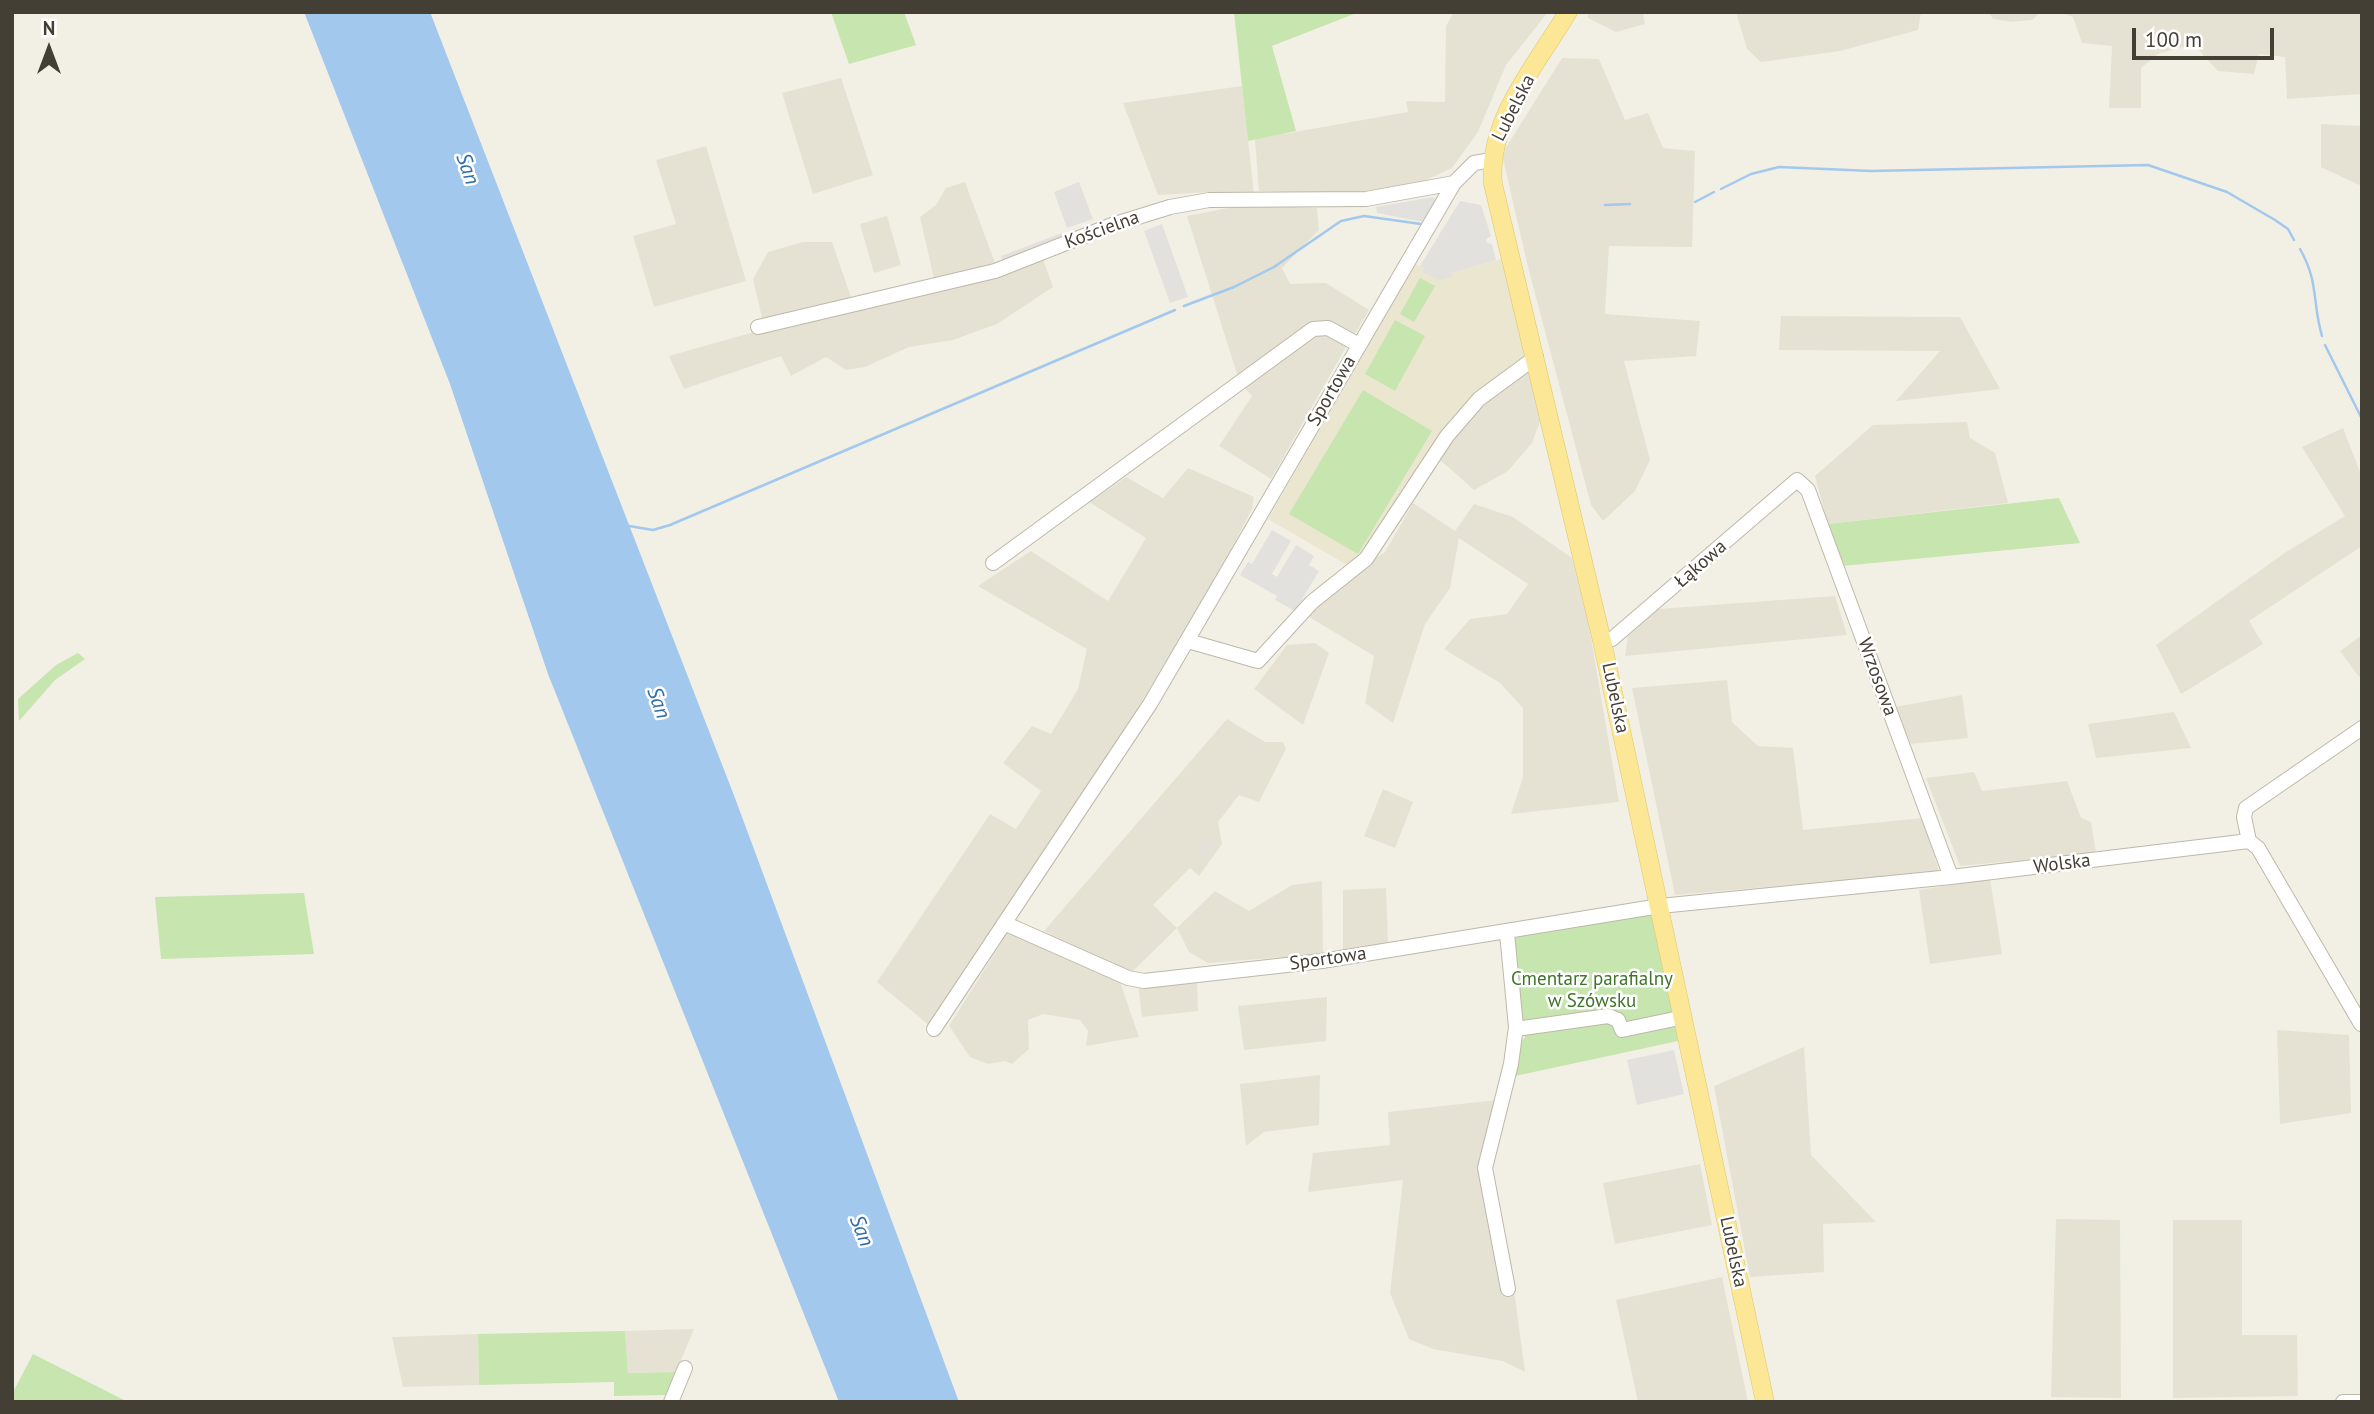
<!DOCTYPE html>
<meta charset="utf-8">
<style>
body{margin:0}
#map{position:relative;width:2374px;height:1414px;overflow:hidden;background:#f2efe5;font-family:"PT Sans",sans-serif}
canvas{display:block}
.frame{position:absolute;inset:0;border:14px solid #443f35;pointer-events:none}
.north{position:absolute;left:14px;top:14px;width:70px;height:70px;-webkit-text-stroke:5px #fff;paint-order:stroke;rotate:0deg;font-size:19px;font-weight:700;line-height:28px;text-align:center;color:#443f35}
.north::after{content:'';display:block;margin:auto;width:24px;height:32px;background:#443f35;clip-path:polygon(50% 0,100% 100%,50% 72%,0 100%)}
.scale{position:absolute;left:2132px;top:28px;width:142px;height:32px;box-sizing:border-box;border:4px solid #443f35;border-top:0;padding-left:9px;font-size:21px;line-height:24px;white-space:nowrap;color:#443f35;-webkit-text-stroke:5px #fff;paint-order:stroke}
</style>
<div id="map">
<canvas width="2374" height="1414"></canvas>
<div class="frame"></div>
<div class="north">N</div>
<div class="scale">100 m</div>
</div>
<script>
const context = document.querySelector('canvas').getContext('2d');
context.lineJoin = 'round';
function paint(path, color) {
  context.fillStyle = color;
  context.fill(path, 'evenodd');
}
function strokePath(path, color, width, dash) {
  context.strokeStyle = color;
  context.lineWidth = width;
  context.lineCap = dash ? 'butt' : 'round';
  context.setLineDash(dash || []);
  context.stroke(path);
}
function drawText(font, color, halo, rows, align = 'center') {
  context.font = font + ' "PT Sans",sans-serif';
  context.lineWidth = 5;
  context.setLineDash([]);
  context.textBaseline = 'middle';
  context.strokeStyle = halo;
  context.fillStyle = color;
  for (const [text, x, y, turn = 0] of rows) {
    context.save();
    context.translate(x, y);
    context.rotate((+turn || 0) * Math.PI / 180);
    context.textAlign = isNaN(turn) ? turn : align;
    if (halo) context.strokeText(text, 0, 0);
    context.fillText(text, 0, 0);
    context.restore();
  }
}
paint(new Path2D(`
 M1454,12H1548L1506,65L1478,132L1452,168L1417,184L1354,194L1259,191L1255,139L1408,112L1406,101L1445,102L1446,26Z
 M1588,12H1643L1645,24L1616,32L1588,18Z
 M1736,12H1921V13L1918,30L1840,51L1761,62L1747,49Z
 M1989,12H2041L2032,20L2012,22L1993,19Z
 M2059,12H2362V94L2287,99L2285,57L2259,54L2254,74L2218,71L2193,44L2158,54L2141,68V108H2109L2112,46L2082,43L2073,17Z
 M1562,58L1599,59L1625,120L1648,113L1663,148L1695,151L1692,247L1609,246L1605,314L1700,321L1696,356L1624,361L1650,460L1635,491L1603,521L1591,505L1528,267L1503,159L1505,149Z
 M841,78L873,175L813,194L782,93Z
 M1242,86L1254,195L1207,192L1158,195L1123,103Z
 M2321,124L2362,126V183L2359,185L2321,167Z
 M706,146L746,281L654,307L633,236L676,224L656,160Z
 M965,182L995,263L935,283L920,217L936,205L946,188Z
 M1244,205L1317,208L1319,230L1282,268L1290,284L1326,283L1369,310L1353,337L1319,321L1238,377L1187,216Z
 M887,216L901,265L874,273L860,224Z
 M803,242H832L852,300L763,322L753,279L768,252Z
 M1043,259L1053,287L997,324L953,340L909,347L865,367L846,370L826,357L791,376L781,356L684,389L669,356L754,332L945,291Z
 M1781,316L1960,317L2000,389L1896,401L1940,351L1779,350Z
 M1322,330L1346,347L1271,479L1219,446L1252,396L1243,386Z
 M1532,370L1542,416L1532,443L1508,471L1474,490L1439,459L1471,412L1496,390Z
 M1967,422L1970,438L1995,453L2008,503L1828,524L1815,476L1873,425Z
 M2343,428L2362,477V546L2249,621L2263,644L2181,694L2156,645L2286,552L2345,516L2302,447Z
 M1188,468L1254,497L1252,509L1213,585L1118,740L930,1026L877,982L990,814L1016,829L1041,791L1003,763L1032,726L1051,734L1078,689L1087,649L978,586L1031,551L1108,601L1146,538L1089,502L1126,477L1163,498Z
 M1413,503L1455,531L1474,504L1513,517L1572,558L1589,626L1619,802L1511,814L1523,777V708L1500,683L1444,649L1470,619L1507,614L1528,584L1459,538L1450,588L1425,624L1393,723L1365,703L1374,656L1309,617L1341,582L1385,552Z
 M1835,596L1847,635L1625,656L1628,636L1658,609Z
 M2362,635V675L2359,677L2340,651Z
 M1315,643L1329,653L1303,725L1254,689L1287,645Z
 M1727,680L1732,722L1758,746L1793,748L1803,830L1923,818L1939,872L1675,895L1632,688Z
 M1962,695L1968,738L1911,744L1894,707Z
 M2174,712L2191,748L2096,758L2088,724Z
 M1227,719L1265,742H1283L1286,749L1259,802L1239,795L1218,822L1222,844L1199,876L1190,868L1153,905L1177,928L1215,891L1249,911L1292,885L1322,881L1323,954L1208,963L1189,952L1177,928L1133,971L1087,955L1044,931Z
 M1974,772L1982,791L2067,781L2081,818L2091,822L2096,853L1960,866L1926,778Z
 M1383,789L1413,802L1395,848L1364,836Z
 M1990,879L2002,954L1930,964L1919,890Z
 M1386,888L1388,945L1343,951V890Z
 M1008,932L1120,982L1139,1037L1086,1046L1088,1031L1080,1020L1043,1014L1028,1020L1029,1049L1012,1064L1005,1061L988,1064L970,1057L949,1026Z
 M1197,979L1198,1011L1142,1017L1138,984Z
 M1327,997L1326,1041L1244,1050L1238,1006Z
 M2277,1030L2349,1035L2351,1113L2280,1124Z
 M1804,1047L1811,1155L1876,1222L1823,1224L1824,1272L1750,1277L1714,1086Z
 M1320,1075L1319,1125L1264,1132L1246,1146L1240,1084Z
 M1506,1099L1489,1170L1514,1290L1525,1372L1503,1361L1433,1349L1409,1339L1390,1293L1403,1180L1308,1192L1313,1153L1390,1145L1388,1112Z
 M1700,1164L1712,1225L1615,1244L1603,1183Z
 M2056,1219L2120,1220L2121,1398L2051,1397Z
 M2173,1220H2242V1335H2297L2298,1396L2173,1398Z
 M1722,1277L1748,1402H1638L1616,1300Z
 M694,1329L676,1372L628,1373L625,1331Z
 M478,1334L479,1385L403,1387L392,1337Z`), '#e6e2d3');
paint(new Path2D(`
 M1198 847a8 8 0 1 1 16 0a8 8 0 1 1-16 0Z`), '#e4e0da');
paint(new Path2D(`
 M1501,259L1526,356L1478,396L1360,560L1347,565L1268,519L1415,264L1424,268L1422,271L1450,273Z`), '#ebe6cf');
paint(new Path2D(`
 M831,12H904L916,45L849,64Z
 M1234,12H1359L1272,46L1296,131L1248,141Z
 M1420,278L1435,286L1414,322L1400,314Z
 M1395,320L1425,336L1395,391L1365,374Z
 M1363,390L1432,431L1358,554L1289,514Z
 M2059,498L2080,543L1842,566L1828,524Z
 M78,653L85,659L55,680L19,721L18,699L56,665Z
 M304,893L314,954L161,959L155,897Z
 M1654,911L1678,1041L1515,1076L1522,1040L1525,1038L1511,944L1517,937Z
 M625,1331L628,1373L676,1372L667,1395L614,1396V1382L479,1385L478,1334Z
 M33,1354L126,1401V1402H12V1394Z`), '#c7e5ae');
paint(new Path2D(`
 M1079,182L1093,219L1067,228L1054,192Z
 M1433,197L1436,200L1423,222L1377,213L1376,207Z
 M1460,201L1481,205L1491,236L1486,239L1487,243L1492,244L1496,260L1451,273L1452,277L1439,280L1422,272L1423,268L1420,266Z
 M1162,224L1188,297L1170,303L1144,231Z
 M1062,233L1064,237L1003,261L1001,256Z
 M1272,530L1291,541L1272,574L1277,577L1296,545L1314,556L1309,565L1319,571L1295,611L1275,600L1277,596L1240,575L1248,562L1252,564Z
 M1674,1050L1684,1094L1637,1105L1627,1060Z`), '#e3e1dd');
paint(new Path2D(`
 M304,12H430L735,798L959,1402H839L548,674L450,384Z`), '#a2c8ee');
strokePath(new Path2D(`
 M1721,189L1751,174L1779,167L1871,171L2148,165L2227,192L2275,220L2288,229L2294,240
 M1695,202L1714,192
 M1605,205L1630,204
 M2300,249C2319,282 2312,302 2322,336
 M1184,306L1234,287L1274,267L1341,221L1364,216L1421,224
 M2325,345L2362,419
 M629,526L653,530L670,525L1175,310`), '#a2c8ee', 2.5);
const minor = new Path2D(`
 M758,327L995,271L1112,225L1170,207L1209,200L1366,199L1454,183
 M993,563L1313,329L1328,328L1359,345
 M1188,641L1258,661L1312,602L1366,559L1447,436L1479,399L1536,357
 M1602,641L1612,639L1797,480L1808,490L1951,877
 M2249,841L2244,817L2246,808L2362,728
 M1004,923L1128,978L1144,981L1322,961L1660,906L1951,877L2249,841L2258,848L2361,1024
 M1507,933L1516,1027L1511,1064L1485,1168L1508,1289
 M934,1029L1150,704L1454,183L1474,163L1492,160
 M1516,1029L1608,1016L1618,1020L1622,1030L1684,1017
 M671,1402L685,1368
 M2343,1402H2362`);
const major = new Path2D(`
 M1568,12C1537,64 1487,120 1493,184L1602,641L1765,1402`);
strokePath(minor, '#bdb8a8', 16);
strokePath(major, '#e0c665', 19);
strokePath(minor, '#fff', 14);
strokePath(major, '#fbe795', 18);
drawText('19px', '#443f35', '#fff', [
 ["Lubelska",1514,108,-63],
 ["Kościelna",1102,230,-20],
 ["Sportowa",1332,391,-60],
 ["Łąkowa",1701,564,-41],
 ["Wrzosowa",1877,677,70],
 ["Lubelska",1615,698,78],
 ["Wolska",2062,864,-7],
 ["Sportowa",1328,959,-8],
 ["Lubelska",1733,1252,78]
]);
drawText('19px', '#3f742a', '#fff', [
 ["Cmentarz parafialny",1592,980],
 ["w Szówsku",1592,1002]
]);
drawText('italic 21px', '#316dac', '#fff', [
 ["San",467,169,70],
 ["San",658,703,70],
 ["San",861,1231,68]
]);
</script>
